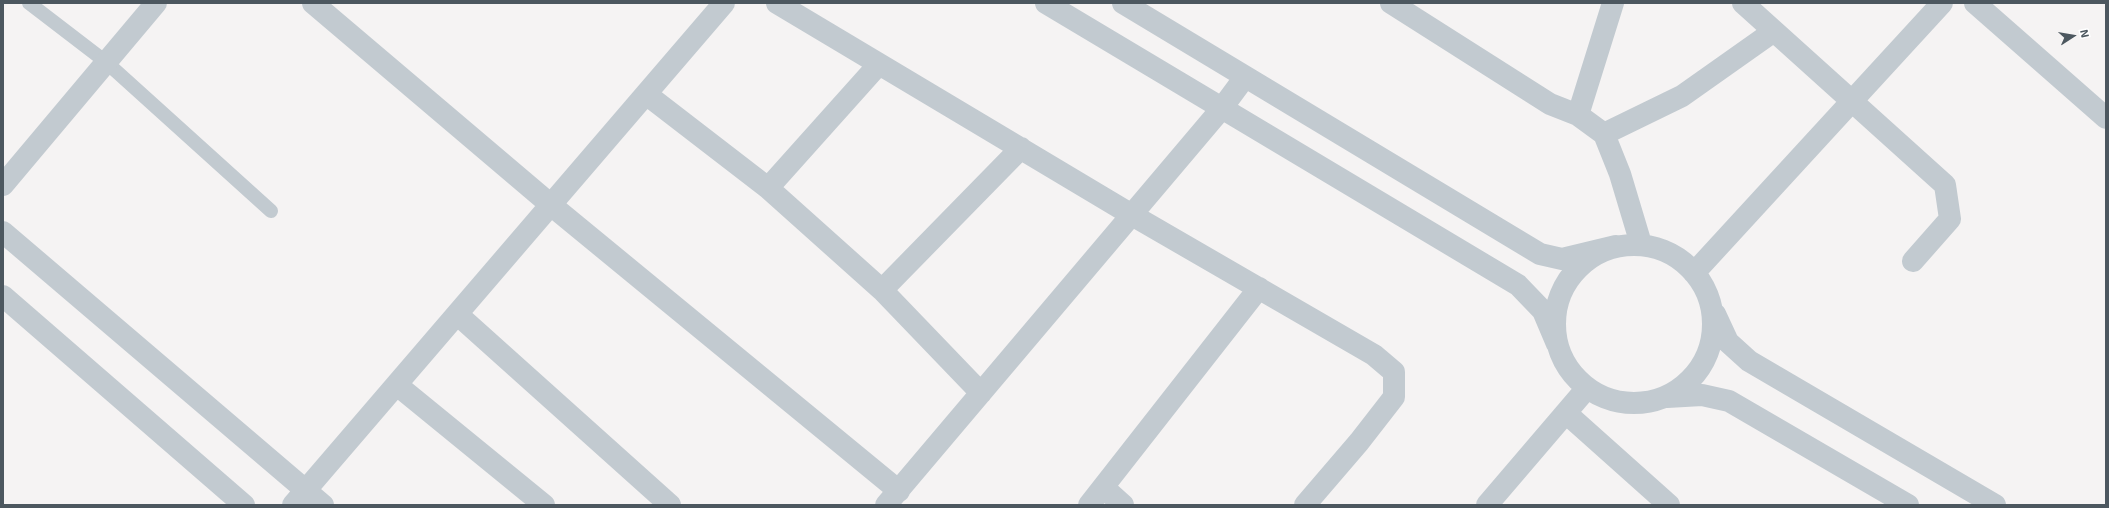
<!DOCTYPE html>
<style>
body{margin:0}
#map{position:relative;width:2109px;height:508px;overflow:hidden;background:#f5f3f3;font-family:"Exo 2",sans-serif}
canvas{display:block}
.frame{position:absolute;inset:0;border:4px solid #4c575f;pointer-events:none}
.north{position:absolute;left:2053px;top:16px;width:40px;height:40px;-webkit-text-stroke:3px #fff;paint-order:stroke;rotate:78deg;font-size:11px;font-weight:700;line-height:16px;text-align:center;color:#4c575f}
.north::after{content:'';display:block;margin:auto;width:14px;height:18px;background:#4c575f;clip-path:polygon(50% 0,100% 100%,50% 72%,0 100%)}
</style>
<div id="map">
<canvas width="2109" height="508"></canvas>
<div class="frame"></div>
<div class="north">N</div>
</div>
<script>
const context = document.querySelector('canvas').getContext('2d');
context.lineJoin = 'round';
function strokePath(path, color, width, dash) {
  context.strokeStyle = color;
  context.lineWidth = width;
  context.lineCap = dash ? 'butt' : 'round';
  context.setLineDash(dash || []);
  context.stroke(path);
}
strokePath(new Path2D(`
 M29,3L106,62L271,211`), '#c2cad0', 14);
strokePath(new Path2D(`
 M313,3L551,205L899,491
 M777,3L1132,215L1374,355L1394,372V397L1359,442L1305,505
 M1046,3L1518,285L1543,311L1557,344
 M1123,3L1540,254L1562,259L1616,246
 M1391,3L1550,104L1578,115L1604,134L1620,174L1641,244
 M1743,3L1945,185L1950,219L1913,261
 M1975,3L2106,118
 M646,94L768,188L882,290L981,393
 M1578,115L1613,3
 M1604,134L1682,96L1774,31
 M3,185L156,3
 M768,188L879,64
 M3,232L323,505
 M1555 324a79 79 0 1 1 158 0a79 79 0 1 1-158 0Z
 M1694,273L1942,3
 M882,290L1021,148
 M3,296L244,505
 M457,314L670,505
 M1715,314L1728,342L1749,361L1995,505
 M397,385L544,505
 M1667,397L1702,395L1729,401L1908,505
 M1566,413L1669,505
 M1103,487L1123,505
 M293,505L724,3
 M886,505L1222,108L1245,77
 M1089,505L1259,288
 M1487,505L1587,388`), '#c2cad0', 22);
</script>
